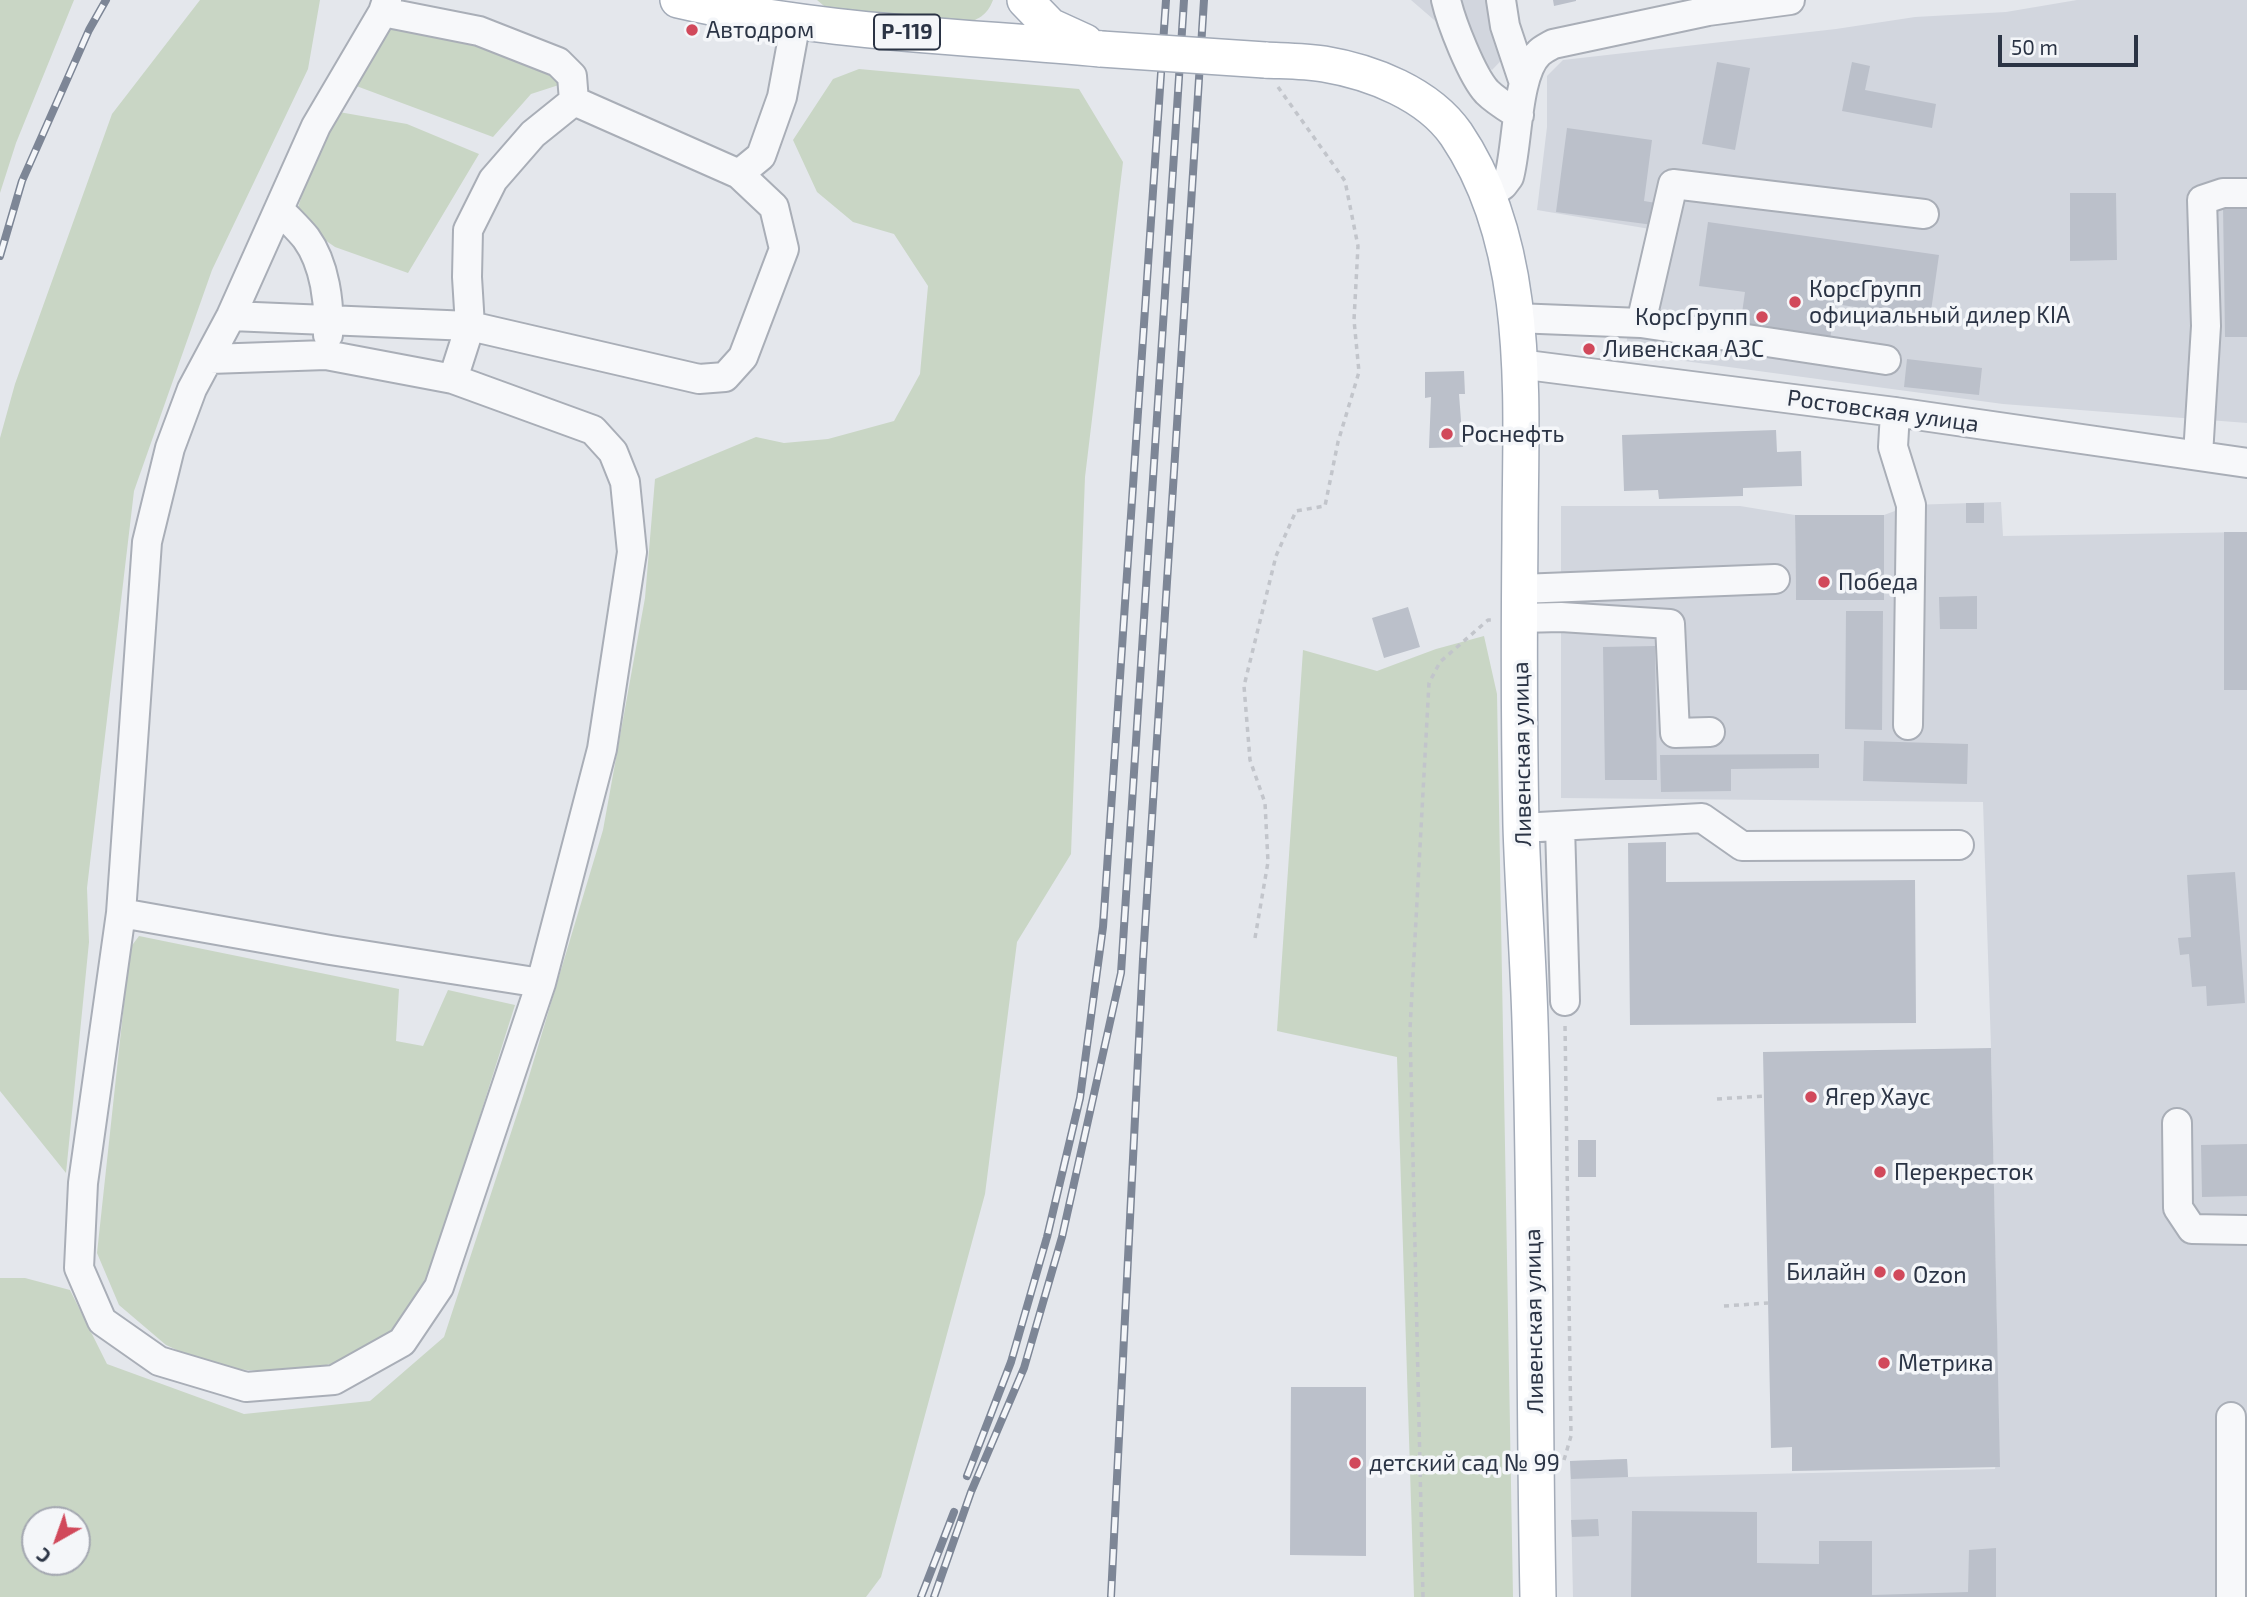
<!DOCTYPE html>
<meta charset="utf-8">
<style>
body{margin:0}
#map{position:relative;width:2247px;height:1597px;overflow:hidden;background:#e4e7ec;font-family:"Exo 2",sans-serif}
canvas{display:block}
.north{position:absolute;left:21px;top:1506px;width:70px;height:70px;box-sizing:border-box;background:#f4f6f9;border:2px solid #a4a8b1;border-radius:50%;rotate:220deg;font-size:19px;font-weight:700;line-height:28px;text-align:center;color:#2b3445}
.north::after{content:'';display:block;margin:auto;width:24px;height:32px;background:#d1495b;clip-path:polygon(50% 0,100% 100%,50% 72%,0 100%)}
.scale{position:absolute;left:1998px;top:35px;width:140px;height:32px;box-sizing:border-box;border:4px solid #2b3445;border-top:0;padding-left:9px;font-size:21px;line-height:24px;white-space:nowrap;color:#2b3445;-webkit-text-stroke:5px #f4f6f9;paint-order:stroke}
</style>
<div id="map">
<canvas width="2247" height="1597"></canvas>
<div class="north">С</div>
<div class="scale">50 m</div>
</div>
<script>
const context = document.querySelector('canvas').getContext('2d');
context.lineJoin = 'round';
function paint(path, color) {
  context.fillStyle = color;
  context.fill(path, 'evenodd');
}
function strokePath(path, color, width, dash) {
  context.strokeStyle = color;
  context.lineWidth = width;
  context.lineCap = dash ? 'butt' : 'round';
  context.setLineDash(dash || []);
  context.stroke(path);
}
function drawText(font, color, halo, rows, align = 'center') {
  context.font = font + ' "Exo 2",sans-serif';
  context.lineWidth = 7;
  context.setLineDash([]);
  context.textBaseline = 'middle';
  context.strokeStyle = halo;
  context.fillStyle = color;
  for (const [text, x, y, turn = 0] of rows) {
    context.save();
    context.translate(x, y);
    context.rotate((+turn || 0) * Math.PI / 180);
    context.textAlign = isNaN(turn) ? turn : align;
    if (halo) context.strokeText(text, 0, 0);
    context.fillText(text, 0, 0);
    context.restore();
  }
}
paint(new Path2D(`
 M1411,0H1516L1517,44L1492,70Z
 M2077,0H2247V423L2003,404L1625,353L1632,304L1650,229L1537,210L1547,127V76L1563,60L1836,29L1915,17L2006,12Z
 M2001,502L2003,536L2247,532V1597H1573L1570,1461L1627,1459L1628,1477L1995,1469L1999,1444L1991,1048L1983,802L1561,798V506H1740L1795,515L1796,600H1884V515L1911,505Z`), '#d2d6de');
paint(new Path2D(`
 M0,0H74L16,143L0,193Z
 M200,0H320L308,69L212,270L134,491L87,888L89,942L66,1173L0,1091V438L15,384L112,114Z
 M817,0H993C987,16 978,20 962,24L830,11Z
 M388,25L471,40L547,66L565,83L531,94L493,137L351,84Z
 M859,69L1079,89L1123,162L1085,477L1071,854L1017,942L985,1194L881,1577L866,1597H0V1278H25L70,1290L107,1364L244,1414L370,1401L444,1337L524,1093L603,830L645,598L655,479L756,437L784,443L828,439L894,421L920,374L928,286L894,234L853,222L817,192L793,140L833,79ZM35,1520H77V1562H35Z
 M339,112L407,124L479,154L408,273L335,247L312,231L298,208L311,165Z
 M1484,636L1497,694L1513,1597H1414L1397,1057L1277,1031L1303,650L1377,671L1436,649Z
 M139,936L399,989L396,1041L423,1046L448,990L515,1005L425,1289L403,1323L354,1358L295,1373L216,1368L166,1345L119,1305L97,1253L130,948Z`), '#c9d6c5');
paint(new Path2D(`
 M1553,0H1576V1L1554,6Z
 M1717,62L1750,68L1735,150L1702,144Z
 M1852,62L1870,66L1865,90L1936,104L1932,128L1842,111Z
 M1567,128L1652,140L1644,201L1656,203L1653,225L1556,212Z
 M2070,193H2116L2117,260L2070,261Z
 M2247,204V337H2225L2223,205Z
 M1708,222L1939,255L1930,318L1835,304L1830,340L1740,327L1745,292L1699,286Z
 M1907,359L1982,368L1979,395L1904,387Z
 M1464,371L1465,394H1459L1463,447L1429,448L1431,397L1425,398V372Z
 M1776,430L1777,452L1801,451L1802,486L1743,488V496L1659,499L1658,490L1624,491L1622,435Z
 M1966,503H1984V523H1966Z
 M1795,515H1884V600H1796Z
 M2224,532H2247V690H2224Z
 M1977,596V629H1940L1939,597Z
 M1408,607L1420,647L1384,658L1372,618Z
 M1846,611H1883L1882,730L1845,729Z
 M1655,646L1657,780H1605L1603,647Z
 M1864,741L1968,744L1967,784L1863,781Z
 M1819,754V768L1731,769V791L1661,792L1660,755Z
 M1666,842V882L1915,880L1916,1023L1630,1025L1628,843Z
 M2235,872L2245,1003L2207,1006L2206,986L2192,987L2189,954L2180,955L2178,938L2191,937L2187,875Z
 M1991,1048L2000,1467L1792,1471V1447L1771,1448L1763,1052Z
 M1578,1140H1596V1177H1578Z
 M2247,1144V1196L2202,1197L2201,1145Z
 M1291,1387H1366V1556L1290,1555Z
 M1627,1459L1628,1477L1571,1479L1570,1461Z
 M1632,1511L1757,1512V1563L1819,1564V1541H1872V1597H1631Z
 M1598,1519L1599,1536L1572,1537L1571,1520Z
 M1996,1548V1597H1872V1595L1968,1592L1969,1550Z`), '#bbc0ca');
const minor = new Path2D(`
 M1446,0C1451,22 1472,76 1487,92C1496,101 1508,108 1519,115
 M1501,0L1505,26L1524,83
 M383,12L479,31L558,62L572,76L574,101
 M739,174L761,156L782,97L796,21
 M1488,196L1503,185L1509,177C1518,145 1516,74 1539,53C1543,49 1548,47 1553,44L1708,11L1790,0
 M279,209C288,219 298,228 306,238C325,264 330,304 328,335
 M231,316L470,326L699,379L725,377L743,357L784,249L774,207L739,174L574,101L533,134L493,180L468,230L467,277L470,326L453,379L593,430L613,452L625,482L632,552L602,749L541,983L439,1287L402,1342L334,1380L246,1387L159,1361L102,1321L79,1268L83,1183L121,913L147,542L170,448L192,389L231,316L316,126L383,12L387,0
 M1515,318L1641,323L1673,184L1924,214
 M1641,323L1886,360
 M210,359L326,355L453,379
 M1519,364L1895,412L2247,463
 M1895,412L1893,447L1911,505L1908,725
 M2198,455L2206,326L2202,200L2223,193H2247
 M1520,589L1775,579
 M1520,618L1561,617L1670,624L1675,733L1710,732
 M1560,826L1565,1001
 M1521,828L1702,818L1742,846L1959,845
 M121,913L330,950L541,983
 M2177,1123L2178,1208L2192,1229L2247,1230
 M2231,1597V1417`);
const major = new Path2D(`
 M678,0C816,32 960,36 1101,49
 M1025,0L1050,26L1085,42
 M1265,60C1285,61 1305,61 1324,64C1372,72 1428,94 1456,134C1534,249 1520,406 1520,538C1519,634 1519,730 1521,826C1523,891 1528,956 1530,1021C1536,1213 1534,1405 1538,1597`);
strokePath(minor, '#a9aeb7', 32);
strokePath(major, '#a3abb8', 38);
strokePath(new Path2D(`
 M1255,938L1268,862L1265,803L1250,760L1244,686L1276,556L1296,511L1325,506L1338,442L1359,372L1354,320L1358,246L1345,181L1278,87
 M1717,1099L1764,1096
 M1724,1306L1768,1303
 M1564,1460L1571,1436L1565,1024
 M1423,1597L1410,1029L1429,683L1440,662L1488,620H1494`), '#c2c5cb', 3.5, [5, 5]);
strokePath(minor, '#f7f8fa', 28);
strokePath(major, '#fff', 35);
const rail = new Path2D(`
 M0,256L22,181L89,30L106,0
 M967,1476L1011,1362L1047,1237L1080,1098L1103,927L1166,0
 M921,1597L954,1512
 M934,1597L971,1492L1024,1368L1062,1237L1121,973L1184,0
 M1111,1597L1143,959L1204,0`);
strokePath(rail, '#7d8696', 8);
strokePath(rail, '#f4f6f9', 5, [16]);
const majorBridge = new Path2D(`
 M1101,49L1265,60`);
strokePath(majorBridge, '#a3abb8', 38, []);
strokePath(majorBridge, '#fff', 35);
for (const [x, y, r, color] of [
 [692,30,7,"#d1495b"],
 [1795,302,7,"#d1495b"],
 [1762,317,7,"#d1495b"],
 [1589,349,7,"#d1495b"],
 [1447,434,7,"#d1495b"],
 [1824,582,7,"#d1495b"],
 [1811,1097,7,"#d1495b"],
 [1880,1172,7,"#d1495b"],
 [1880,1272,7,"#d1495b"],
 [1899,1275,7,"#d1495b"],
 [1884,1363,7,"#d1495b"],
 [1355,1463,7,"#d1495b"]
]) {
  const dot = new Path2D();
  dot.arc(x, y, r, 0, 2 * Math.PI);
  context.fillStyle = color;
  context.fill(dot);
  strokePath(dot, '#f4f6f9', 2.5);
}
for (const [x, y, w] of [
 [907,32,66]
]) {
  const box = new Path2D();
  box.roundRect(x - w / 2, y - 17.5, w, 35, 5);
  context.fillStyle = '#f4f6f9';
  context.fill(box);
  strokePath(box, '#2b3445', 2);
}
drawText('bold 21px', '#2b3445', null, [
 ["Р-119",907,32]
]);
drawText('23px', '#2b3445', '#f4f6f9', [
 ["Автодром",706,30],
 ["КорсГрупп",1809,289],
 ["официальный дилер KIA",1809,315],
 ["КорсГрупп",1748,317,"right"],
 ["Ливенская АЗС",1603,349],
 ["Роснефть",1461,434],
 ["Победа",1838,582],
 ["Ягер Хаус",1825,1097],
 ["Перекресток",1894,1172],
 ["Билайн",1866,1272,"right"],
 ["Ozon",1913,1275],
 ["Метрика",1898,1363],
 ["детский сад № 99",1369,1463]
], 'left');
drawText('23px', '#2b3445', '#f4f6f9', [
 ["Ростовская улица",1883,411,8],
 ["Ливенская улица",1522,754,-91],
 ["Ливенская улица",1534,1321,-91]
]);
</script>
